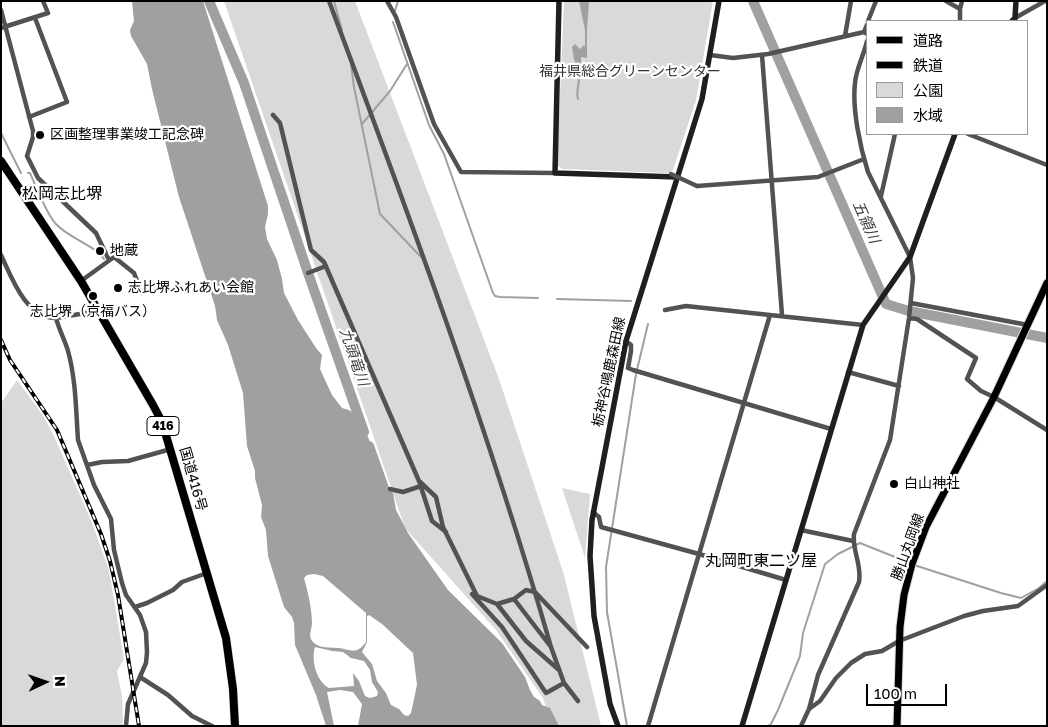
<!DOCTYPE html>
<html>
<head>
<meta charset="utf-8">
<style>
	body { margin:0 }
	#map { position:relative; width:1048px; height:727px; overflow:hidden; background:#fff; font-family:"Golos Text","Noto Sans JP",sans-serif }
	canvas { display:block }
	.frame { position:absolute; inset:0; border:2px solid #000; pointer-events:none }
	.legend { position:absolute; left:866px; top:20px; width:162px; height:115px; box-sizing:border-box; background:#fff; border:1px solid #999; margin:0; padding:6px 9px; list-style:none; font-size:15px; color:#000 }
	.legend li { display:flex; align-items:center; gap:10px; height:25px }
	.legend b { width:25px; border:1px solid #999 }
	.north { position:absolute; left:20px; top:657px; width:50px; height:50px; -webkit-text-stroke:4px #fff; paint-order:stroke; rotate:87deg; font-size:14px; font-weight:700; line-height:20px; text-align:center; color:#000 }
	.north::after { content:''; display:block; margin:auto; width:18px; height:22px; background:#000; clip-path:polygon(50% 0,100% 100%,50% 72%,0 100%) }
	.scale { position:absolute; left:866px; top:684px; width:81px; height:22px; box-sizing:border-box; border:2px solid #000; border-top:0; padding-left:6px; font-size:15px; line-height:18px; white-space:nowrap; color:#000; -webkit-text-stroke:4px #fff; paint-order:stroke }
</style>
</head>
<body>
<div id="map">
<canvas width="1048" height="727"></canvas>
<div class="frame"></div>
<ul class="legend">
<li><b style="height:6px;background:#000"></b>道路</li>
<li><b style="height:6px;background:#000"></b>鉄道</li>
<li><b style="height:14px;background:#d9d9d9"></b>公園</li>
<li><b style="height:14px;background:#a0a0a0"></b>水域</li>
</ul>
<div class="north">N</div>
<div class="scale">100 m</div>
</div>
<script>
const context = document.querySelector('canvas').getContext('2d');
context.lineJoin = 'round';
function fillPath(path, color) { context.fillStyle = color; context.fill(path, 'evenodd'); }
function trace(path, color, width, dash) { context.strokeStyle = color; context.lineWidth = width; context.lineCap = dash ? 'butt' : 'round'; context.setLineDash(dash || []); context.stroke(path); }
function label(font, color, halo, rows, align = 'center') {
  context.font = font + ' "Golos Text","Noto Sans JP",sans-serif'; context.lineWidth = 4.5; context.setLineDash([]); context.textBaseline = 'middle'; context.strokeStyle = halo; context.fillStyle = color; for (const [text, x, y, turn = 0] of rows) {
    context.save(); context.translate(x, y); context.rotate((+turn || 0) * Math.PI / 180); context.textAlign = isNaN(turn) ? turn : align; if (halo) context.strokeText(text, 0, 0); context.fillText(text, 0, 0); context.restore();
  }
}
const green = new Path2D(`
	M 224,1 L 355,1 L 499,379 L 564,575 L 601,726 L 552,726 L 543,698 L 496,630 L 405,528 Z
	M 564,1 L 713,1 L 696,100 L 673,170 L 669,173 L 562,169 L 557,165 Z
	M 17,380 L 42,414 L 53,434 L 91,520 L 109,570 L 124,659 L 117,671 L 122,696 L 123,726 L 1,726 L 1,403 Z
	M 562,488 L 590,494 L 585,558 Z`);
const water = new Path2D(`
	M 132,1 L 203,1 L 268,206 L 268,214 L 265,227 L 267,239 L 277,260 L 282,279 L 284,293 L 298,320 L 316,348 L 322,355 L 320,369 L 332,395 L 342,408 L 349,410 L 357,416 L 363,425 L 375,454 L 373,461 L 375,471 L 379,479 L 393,493 L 396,510 L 408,533 L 448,590 L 502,643 L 525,677 L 530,690 L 534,697 L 540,701 L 542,705 L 550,708 L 559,726 L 358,726 L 362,704 L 353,692 L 340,690 L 327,692 L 334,726 L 326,726 L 316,695 L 295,645 L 294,623 L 292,617 L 284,607 L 268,556 L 266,530 L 261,517 L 262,505 L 255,478 L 255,471 L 247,446 L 243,393 L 228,345 L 217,320 L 215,306 L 179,197 L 152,89 L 147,64 L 131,36 L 130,30 L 134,21 ZM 314,574 L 323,576 L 366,613 L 366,642 C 356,655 352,650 339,648 C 330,647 320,649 313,642 C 308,637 311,631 312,624 C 312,609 308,592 304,578 L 307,575 ZM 369,615 L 382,624 L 413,653 L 417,685 L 411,713 L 408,716 L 404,715 L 399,709 L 391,705 L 386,693 L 377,681 L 372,664 L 362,652 L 367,642 L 367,616 ZM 315,647 L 332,651 L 343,652 L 351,658 L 364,661 L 370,670 L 372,682 L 378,692 L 377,696 L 370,698 L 365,696 L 359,681 L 353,673 L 354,686 L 329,688 C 316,681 311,660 315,647 Z
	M 579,1 L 589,1 L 587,30 L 585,30 Z
	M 575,44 L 580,49 L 584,45 L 587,51 L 587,58 L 581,57 L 581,65 L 577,68 L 574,59 L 572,47 Z`);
const stream = new Path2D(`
	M 334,1 L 342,30
	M 395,11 L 398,1
	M 393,22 L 429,125 L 444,154 L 493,293 L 495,296 L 500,297 L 538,298
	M 586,50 L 586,30
	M 351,64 L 354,87 L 380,214 L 421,257
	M 578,68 C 582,81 575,89 578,99
	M 362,124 L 390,91 L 407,64
	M 1,133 L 21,173
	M 28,173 L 30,173 C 36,186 47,216 57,225 C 69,238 96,246 104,259
	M 557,299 L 631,301
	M 914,565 L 1001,593 L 1021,598 L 1039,588 L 1047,581
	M 627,726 L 607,612 L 606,567 L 636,374 L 648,324
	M 768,726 L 771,724 L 778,710 L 800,656 L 803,633 L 825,564 L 838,554 L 860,543 L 910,563`);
const river = new Path2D(`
	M 209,1 L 244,83 L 308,273 L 364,432
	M 753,1 L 886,304 L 909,311 L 1047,338
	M 369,446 L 385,491`);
const street = new Path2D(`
	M 329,1 C 409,215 488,428 551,647
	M 387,1 L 396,17 L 434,124 L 461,172 L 555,173
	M 946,1 L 960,9
	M 1,10 L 33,131 L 33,137 L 27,156 L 38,178 L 96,233 L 109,260
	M 1015,18 L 1045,1
	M 868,21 L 876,1
	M 960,21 L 960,9 L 962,1
	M 867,25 L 864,32 L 867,34
	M 1,28 L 48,13 L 43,1
	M 845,36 L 851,1
	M 710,55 L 733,58 L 768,54 L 864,32
	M 762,55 L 782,315
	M 273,115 L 280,123 L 311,250 L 324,262 L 419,481
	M 29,117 L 67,102 L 35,18
	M 968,134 L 1047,165
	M 697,186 L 818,177 L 864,159
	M 881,196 L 895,134
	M 1,255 C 12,278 25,317 56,318 C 59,330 65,340 68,351 C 76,380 76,411 78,440 L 94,485 L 111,519 L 114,550 L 122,583 L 126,595 L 140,615 L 146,632 L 147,652 L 146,663 L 128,704 L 126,726
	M 308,273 L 326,266
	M 81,281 L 114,257 L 134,273 L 142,293
	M 911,303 L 1028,325
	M 665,310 L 686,306 L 863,325
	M 56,318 L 98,311
	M 909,318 L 917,319 L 976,358 L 967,379 L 981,391 L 994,397 L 1047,430
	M 626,341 L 631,345 L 631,351 L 628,368 L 633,370 L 831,429
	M 848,372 L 899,386
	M 87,465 L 102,462 L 128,461 L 171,449
	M 390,489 L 403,492 L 421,486
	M 593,512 L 599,517 L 601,527 L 699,554 L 786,580
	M 801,530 L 853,541
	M 446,532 L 432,521 L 419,481 L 436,497 L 443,527 L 477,596
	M 514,599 L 497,604 L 526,641 L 559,670
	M 497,604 L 472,594 L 502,627 L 546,693 L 564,683
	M 135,607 L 147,603 L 173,590 L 182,582 L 207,573
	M 140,677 L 168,695 L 192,716 L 212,726
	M 578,701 L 564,683 L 551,647 L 514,599 L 526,590 L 535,592 L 587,647
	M 809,709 L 820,701 L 836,678 L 851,663 L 865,654 L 882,651 L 899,641 L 964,616 L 983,611 L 1018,606 L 1047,585
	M 648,726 L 770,315
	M 801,726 L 809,709 L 818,675 L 859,582 C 862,564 852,551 854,534 L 890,440 L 909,318 L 913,278 L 910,257 L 868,172 C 860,147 852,109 855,83 C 856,69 864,55 867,41`);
const secondary = new Path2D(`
	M 559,1 L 555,173 L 677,177
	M 1012,21 L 1015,18 L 1016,1
	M 618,726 L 610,704 L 594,616 L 590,556 L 592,520 L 626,341 L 702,99 L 719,1
	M 742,726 L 863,325 L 910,257 L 955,134`);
const primary = new Path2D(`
	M 897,726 L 900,627 L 904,595 L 912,564 L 926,527 L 994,397 L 1047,283`);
const highway = new Path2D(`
	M 1,161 L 81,281 L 153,405 L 162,422 L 226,638 L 233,689 L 235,726`);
const rail = new Path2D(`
	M 1,340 L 10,360 L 57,430 L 101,534 L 110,561 L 118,595 L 139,726`);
const streetBridge = new Path2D(`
	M 671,174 L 697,186`);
const markers = [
	[40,135,5,"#000"],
	[100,251,5,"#000"],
	[118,288,5,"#000"],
	[93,296,5,"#000"],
	[894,484,5,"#000"]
];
const shields = [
	[163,426,32]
];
const shieldNames = [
	["416",163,426]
];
const parkNames = [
	["福井県総合グリーンセンター",630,72]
];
const poiNames = [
	["区画整理事業竣工記念碑",50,135],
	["地蔵",110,251],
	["志比堺ふれあい会館",128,288],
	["志比堺（京福バス）",93,312,"center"],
	["白山神社",904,484]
];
const streetNames = [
	["栃神谷鳴鹿森田線",609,372,-78],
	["国道416号",193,479,74],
	["勝山丸岡線",908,547,-70]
];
const waterNames = [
	["五領川",866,222,66],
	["九頭竜川",354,357,71]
];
const quarterNames = [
	["松岡志比堺",62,194],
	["丸岡町東二ツ屋",761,561]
];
fillPath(green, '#d9d9d9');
fillPath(water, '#a0a0a0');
trace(stream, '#a0a0a0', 2);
trace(river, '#a0a0a0', 10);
trace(primary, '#dbdbdb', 9);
trace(highway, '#dbdbdb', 9);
trace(street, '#525252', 4.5);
trace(secondary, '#1f1f1f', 5.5);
trace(primary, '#000', 7);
trace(highway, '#000', 8);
trace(rail, '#000', 4);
trace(rail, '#fff', 2, [5.5]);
trace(streetBridge, '#525252', 4.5);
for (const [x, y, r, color] of markers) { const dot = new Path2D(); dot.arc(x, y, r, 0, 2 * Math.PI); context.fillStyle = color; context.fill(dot); trace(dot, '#fff', 2); }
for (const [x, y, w] of shields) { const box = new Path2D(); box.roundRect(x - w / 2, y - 9.5, w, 19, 4); context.fillStyle = '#fff'; context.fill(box); trace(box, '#000', 1); }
label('bold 12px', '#000', null, shieldNames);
label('14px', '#303030', '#fff', parkNames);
label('14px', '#000', '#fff', poiNames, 'left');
label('14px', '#000', '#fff', streetNames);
label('italic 15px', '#414141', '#fff', waterNames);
label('16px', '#000', '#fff', quarterNames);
</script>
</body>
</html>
